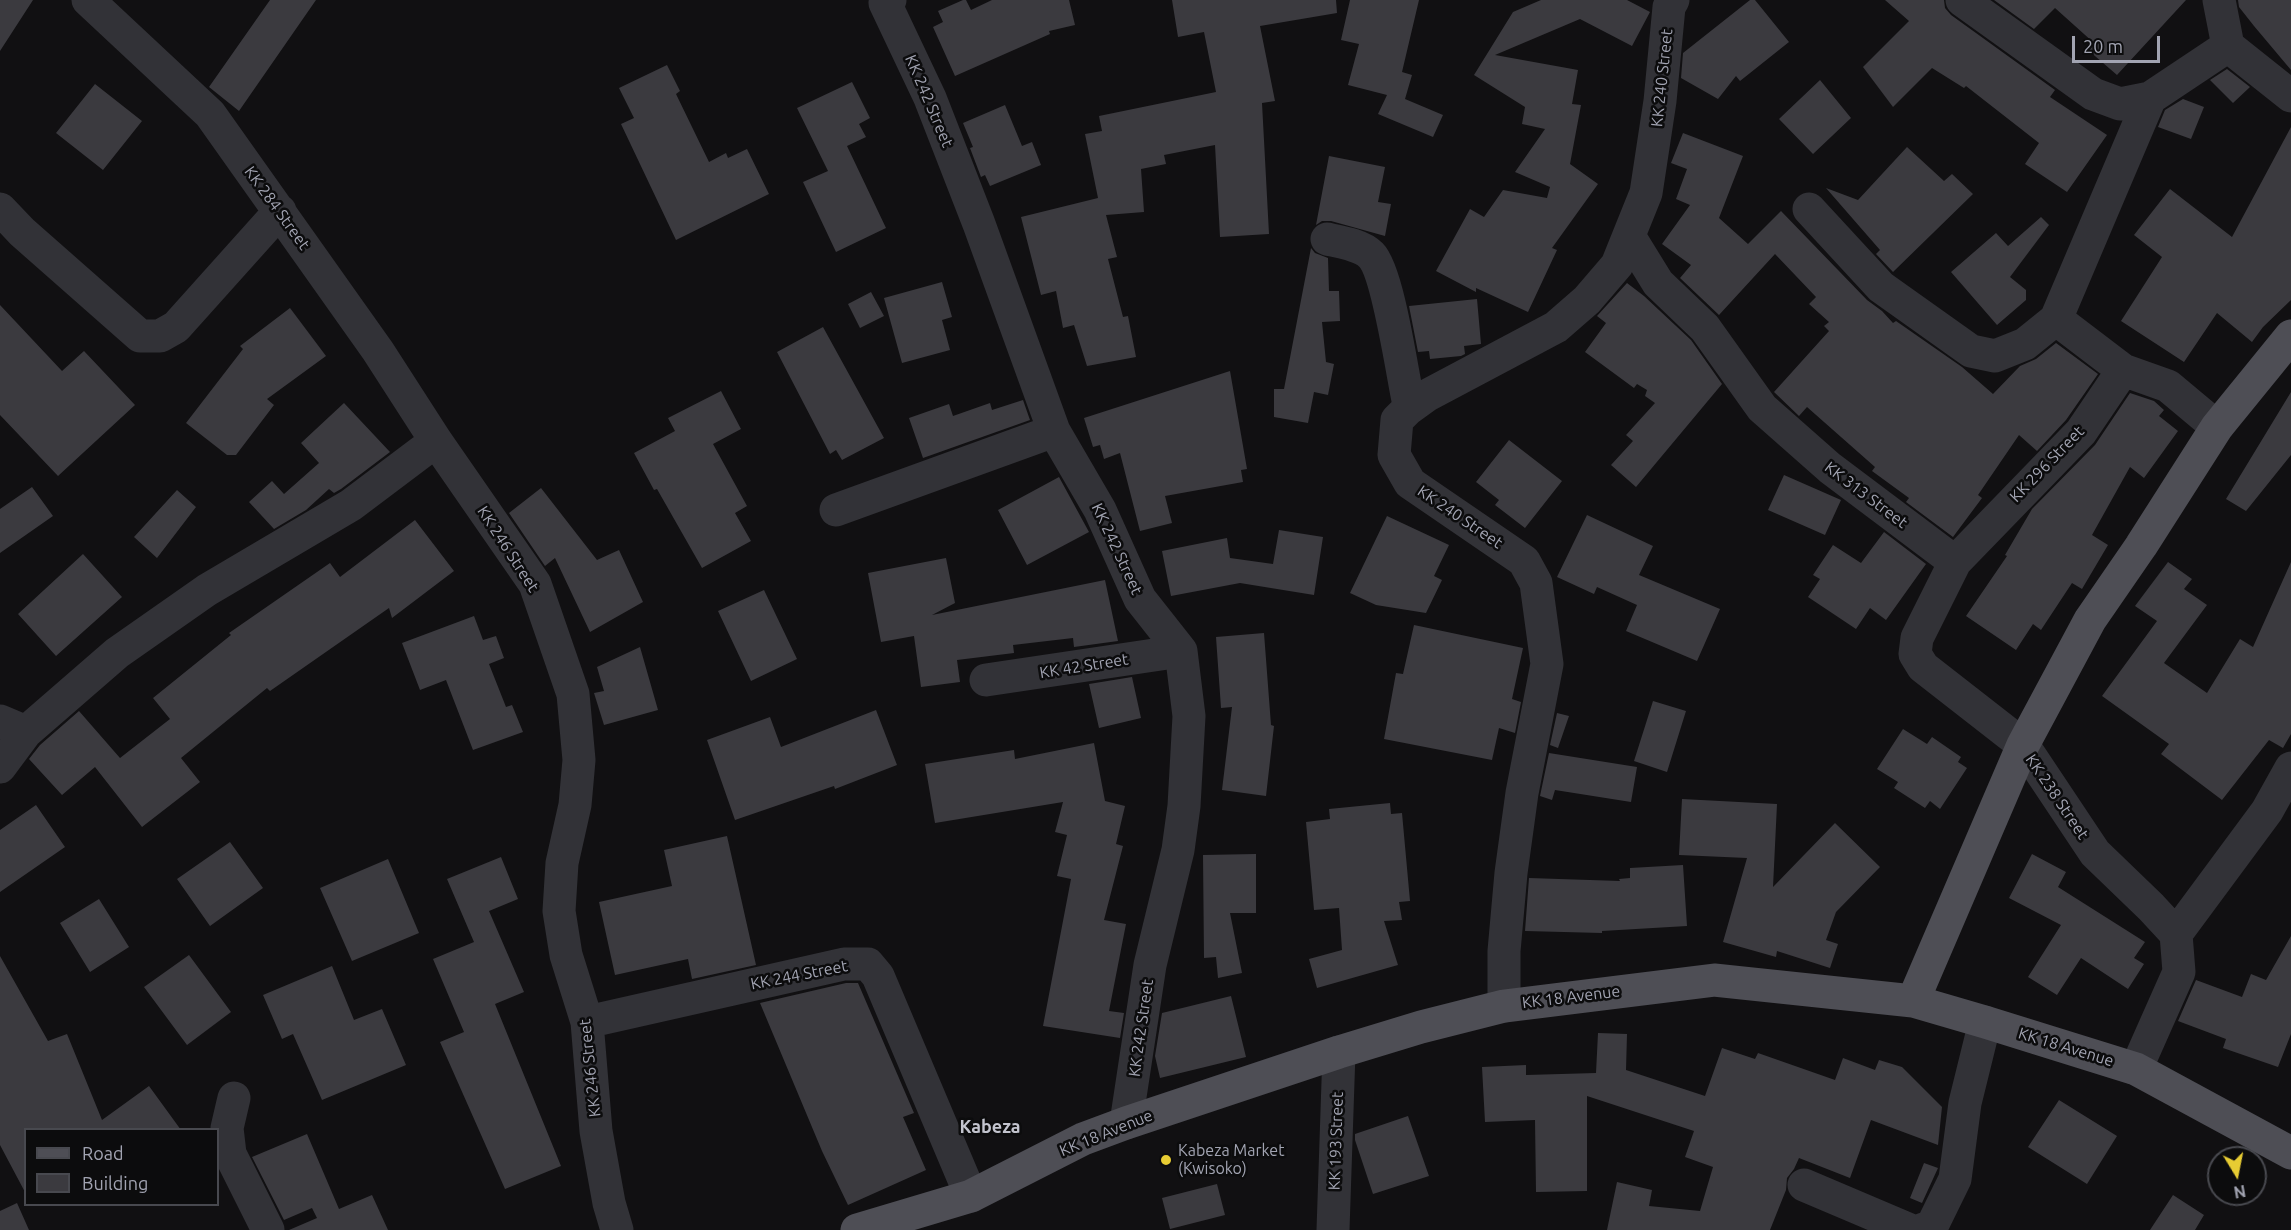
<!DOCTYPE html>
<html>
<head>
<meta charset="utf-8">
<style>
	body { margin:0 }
	#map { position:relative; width:2291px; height:1230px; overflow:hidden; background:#111012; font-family:Ubuntu,sans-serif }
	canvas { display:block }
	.legend { position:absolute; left:24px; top:1128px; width:195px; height:78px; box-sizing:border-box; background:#0c0c0d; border:2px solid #48494f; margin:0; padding:8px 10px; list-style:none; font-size:18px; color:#a2a4b2 }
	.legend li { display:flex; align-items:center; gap:12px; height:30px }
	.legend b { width:30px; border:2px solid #48494f }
	.north { position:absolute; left:2207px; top:1146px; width:60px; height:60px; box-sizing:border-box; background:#0c0c0d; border:2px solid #48494f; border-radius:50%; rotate:170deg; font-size:16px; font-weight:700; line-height:24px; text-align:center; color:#a2a4b2 }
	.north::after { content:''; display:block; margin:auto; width:21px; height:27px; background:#e7cc33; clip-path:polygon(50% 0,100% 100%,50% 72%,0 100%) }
	.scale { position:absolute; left:2072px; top:36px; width:88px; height:27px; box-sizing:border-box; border:3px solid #a2a4b2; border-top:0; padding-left:8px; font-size:18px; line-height:21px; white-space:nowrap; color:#a2a4b2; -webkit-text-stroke:4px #0c0c0d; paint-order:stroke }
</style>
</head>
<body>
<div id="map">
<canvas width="2291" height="1230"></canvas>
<ul class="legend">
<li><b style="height:8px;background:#4e4e55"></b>Road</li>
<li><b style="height:16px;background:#3b3a3f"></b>Building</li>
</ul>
<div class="north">N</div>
<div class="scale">20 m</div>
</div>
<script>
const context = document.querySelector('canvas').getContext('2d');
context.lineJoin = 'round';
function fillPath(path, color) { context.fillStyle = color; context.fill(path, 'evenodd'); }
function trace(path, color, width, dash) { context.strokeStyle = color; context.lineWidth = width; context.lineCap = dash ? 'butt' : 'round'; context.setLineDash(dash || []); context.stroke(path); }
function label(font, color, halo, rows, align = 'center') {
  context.font = font + ' Ubuntu,sans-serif'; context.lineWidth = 5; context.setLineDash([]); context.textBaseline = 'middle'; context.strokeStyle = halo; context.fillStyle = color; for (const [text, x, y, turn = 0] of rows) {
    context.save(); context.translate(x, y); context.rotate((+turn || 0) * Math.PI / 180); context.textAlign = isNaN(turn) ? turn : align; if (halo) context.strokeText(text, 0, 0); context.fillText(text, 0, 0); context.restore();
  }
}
const building = new Path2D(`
	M 0,0 L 33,0 L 0,51 Z
	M 270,0 L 316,0 L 239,111 L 209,87 Z
	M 963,0 L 966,0 L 971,10 L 992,0 L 1069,0 L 1075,25 L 1049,31 L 1050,34 L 955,76 L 933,27 L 943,22 L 938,11 Z
	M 1172,0 L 1336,0 L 1337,13 L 1260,26 L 1275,101 L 1262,103 L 1269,234 L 1220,237 L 1215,145 L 1164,155 L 1166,164 L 1141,169 L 1144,212 L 1106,215 L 1117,257 L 1108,259 L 1123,317 L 1128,316 L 1136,357 L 1087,366 L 1074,325 L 1063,328 L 1056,291 L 1041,295 L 1021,217 L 1098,198 L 1085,134 L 1102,131 L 1099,116 L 1216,92 L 1204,32 L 1178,37 Z
	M 1350,0 L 1419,0 L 1402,72 L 1412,75 L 1405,99 L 1443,115 L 1433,137 L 1378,114 L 1387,95 L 1348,85 L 1359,44 L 1341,40 Z
	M 1541,0 L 1627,0 L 1650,12 L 1632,46 L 1580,19 L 1495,55 L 1578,70 L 1572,104 L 1581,105 L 1570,164 L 1598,184 L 1552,248 L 1557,250 L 1528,312 L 1476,288 L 1476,292 L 1436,271 L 1470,209 L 1484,217 L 1503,190 L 1547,198 L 1550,187 L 1515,172 L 1545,129 L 1522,124 L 1525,107 L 1474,75 L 1513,12 Z
	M 1750,0 L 1755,0 L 1789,42 L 1740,81 L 1736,76 L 1718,99 L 1681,78 L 1683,53 Z
	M 1885,0 L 1944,0 L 1945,8 L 1951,15 L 2055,90 L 2050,97 L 2107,135 L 2067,192 L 2025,164 L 2039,143 L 1966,86 L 1964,88 L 1932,68 L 1893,107 L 1863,67 L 1909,21 Z
	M 1994,0 L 2186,0 L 2117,75 L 2088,50 L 2094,43 L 2055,8 L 2034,29 Z
	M 2238,0 L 2291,0 L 2291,70 L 2254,26 L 2239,7 Z
	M 667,65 L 680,91 L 676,94 L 709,162 L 726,153 L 728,158 L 747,149 L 769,194 L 676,240 L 621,124 L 634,118 L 619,88 Z
	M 2227,69 L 2250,87 L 2233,103 L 2210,80 Z
	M 1820,80 L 1851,118 L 1813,154 L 1779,119 Z
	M 852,82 L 870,118 L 859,124 L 866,137 L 847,146 L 886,228 L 836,252 L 803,182 L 828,171 L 797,108 Z
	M 95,84 L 142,121 L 103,170 L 56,133 Z
	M 2183,99 L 2204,107 L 2191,139 L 2158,127 L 2165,110 Z
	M 1005,105 L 1022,146 L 1032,142 L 1041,165 L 990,186 L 985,175 L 981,177 L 970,148 L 973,147 L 963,123 Z
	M 2291,127 L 2291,300 L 2263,327 L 2252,342 L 2217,313 L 2184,362 L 2121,321 L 2162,257 L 2134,235 L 2170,189 L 2232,237 Z
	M 1683,133 L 1743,156 L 1719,218 L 1748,244 L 1781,211 L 1867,300 L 1882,311 L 1893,323 L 1896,321 L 1962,367 L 1993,394 L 2020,366 L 2036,359 L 2056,343 L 2098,374 L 2066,420 L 2037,451 L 2019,435 L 1978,495 L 1982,498 L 1953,537 L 1906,502 L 1909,498 L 1872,471 L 1875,467 L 1807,407 L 1799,416 L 1774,392 L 1829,331 L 1824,326 L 1829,322 L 1809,304 L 1816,297 L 1775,254 L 1719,315 L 1680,278 L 1691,265 L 1662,244 L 1690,205 L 1676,199 L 1687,169 L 1671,163 Z
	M 1907,147 L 1944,181 L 1952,174 L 1973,194 L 1893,272 L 1876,254 L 1880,250 L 1826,188 L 1858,200 Z
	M 1329,156 L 1385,167 L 1378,202 L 1391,204 L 1385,236 L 1331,221 L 1322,221 L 1316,225 Z
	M 2041,217 L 2049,225 L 2010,277 L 2026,290 L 2026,300 L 1997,325 L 1951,272 L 1996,233 L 2008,246 Z
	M 1311,248 L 1315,253 L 1328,258 L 1329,291 L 1339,291 L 1340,321 L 1322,322 L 1326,362 L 1334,364 L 1328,395 L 1314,392 L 1308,423 L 1274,417 L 1274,389 L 1284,389 Z
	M 942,282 L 952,317 L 942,320 L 950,350 L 902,363 L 884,298 Z
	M 1627,283 L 1644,296 L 1691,340 L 1722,384 L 1636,487 L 1611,465 L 1633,441 L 1626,435 L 1655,403 L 1645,396 L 1647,390 L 1637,384 L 1634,388 L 1585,352 L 1606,323 L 1597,316 Z
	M 871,292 L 884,316 L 860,328 L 848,304 Z
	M 1477,299 L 1481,344 L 1464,346 L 1465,354 L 1461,356 L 1430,359 L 1429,351 L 1418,352 L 1409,306 Z
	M 0,305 L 62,371 L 84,351 L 135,405 L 58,476 L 0,415 Z
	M 290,308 L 326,356 L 267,399 L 274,405 L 236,455 L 227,455 L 186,423 L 243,349 L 240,346 Z
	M 823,327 L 884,438 L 842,460 L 836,450 L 830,454 L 777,352 Z
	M 1230,371 L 1247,469 L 1241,470 L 1243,482 L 1165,496 L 1172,523 L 1140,531 L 1120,453 L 1104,459 L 1100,445 L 1093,447 L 1084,418 Z
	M 721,391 L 741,429 L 713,444 L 747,506 L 735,513 L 751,541 L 702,568 L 657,489 L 654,490 L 634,453 L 675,431 L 668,418 Z
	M 2291,392 L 2291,455 L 2246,511 L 2226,499 Z
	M 2130,393 L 2154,401 L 2164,410 L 2159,416 L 2178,431 L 2144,478 L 2130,467 L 2092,535 L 2108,545 L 2082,589 L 2072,583 L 2041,630 L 2033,624 L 2016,650 L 1966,616 L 2007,556 L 2005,555 L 2032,509 L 2095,445 Z
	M 1023,400 L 1030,420 L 923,458 L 909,418 L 949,404 L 953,416 L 990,403 L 992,410 Z
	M 344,403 L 390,452 L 341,489 L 334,493 L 329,489 L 306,510 L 274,529 L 249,502 L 272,481 L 284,494 L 319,463 L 301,443 Z
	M 1509,440 L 1562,481 L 1525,528 L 1495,505 L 1499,500 L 1476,482 Z
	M 1784,475 L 1841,500 L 1825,535 L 1768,510 Z
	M 1059,477 L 1089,532 L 1027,565 L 998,510 Z
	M 32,487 L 53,516 L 0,553 L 0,509 Z
	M 541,488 L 597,560 L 619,550 L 643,602 L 590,632 L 555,558 L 545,566 L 509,513 Z
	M 177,490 L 196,507 L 157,558 L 134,537 Z
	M 1587,515 L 1653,546 L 1639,575 L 1720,609 L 1697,661 L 1626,631 L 1637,605 L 1597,587 L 1594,594 L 1557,577 Z
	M 1387,516 L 1449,545 L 1434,576 L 1442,580 L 1426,613 L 1376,605 L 1350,593 Z
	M 415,520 L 454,571 L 392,618 L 389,608 L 270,691 L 267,688 L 181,758 L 200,782 L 142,827 L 95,767 L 62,795 L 29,759 L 40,745 L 79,711 L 120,758 L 170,719 L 153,698 L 231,635 L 229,633 L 330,563 L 340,577 Z
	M 1279,530 L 1323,537 L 1314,595 L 1240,583 L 1171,596 L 1162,551 L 1227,538 L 1230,558 L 1273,564 Z
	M 1884,532 L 1926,564 L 1886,620 L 1870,608 L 1856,629 L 1808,597 L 1820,579 L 1813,575 L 1833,545 L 1861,563 Z
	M 83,554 L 122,597 L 56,656 L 18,614 Z
	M 946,558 L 955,603 L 932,615 L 1105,580 L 1118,641 L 1074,647 L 1073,638 L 1013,645 L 1014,653 L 957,660 L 960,682 L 921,687 L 914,636 L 881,642 L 868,573 Z
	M 2168,562 L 2192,579 L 2184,589 L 2207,605 L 2164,663 L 2207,693 L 2240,639 L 2253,647 L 2291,562 L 2291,734 L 2283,748 L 2269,740 L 2222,800 L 2161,754 L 2169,744 L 2102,696 L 2157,621 L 2135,606 Z
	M 764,590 L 797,659 L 751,681 L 718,611 Z
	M 474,616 L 483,640 L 496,636 L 504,658 L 489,664 L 506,707 L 512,705 L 523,732 L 473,750 L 446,680 L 420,690 L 402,643 Z
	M 1414,625 L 1523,648 L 1512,699 L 1521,702 L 1515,733 L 1499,728 L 1492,760 L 1384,739 L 1396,673 L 1403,674 Z
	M 1264,633 L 1271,725 L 1274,726 L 1266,796 L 1222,790 L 1232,707 L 1221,708 L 1216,637 Z
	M 640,647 L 658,710 L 604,725 L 594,693 L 604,691 L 597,667 Z
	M 1132,677 L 1141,718 L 1099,728 L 1089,684 Z
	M 1653,701 L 1686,711 L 1667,772 L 1634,761 Z
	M 876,710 L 897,765 L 835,789 L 834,786 L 735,820 L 707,740 L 770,717 L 781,747 Z
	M 1557,713 L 1569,716 L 1558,748 L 1550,745 Z
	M 1903,729 L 1927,744 L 1932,737 L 1961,757 L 1958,762 L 1967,768 L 1940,809 L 1930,801 L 1925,808 L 1894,788 L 1898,782 L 1877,769 Z
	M 1094,743 L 1105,801 L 1125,806 L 1116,844 L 1123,846 L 1104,920 L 1126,924 L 1109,1011 L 1124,1013 L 1120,1038 L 1043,1026 L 1071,879 L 1057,876 L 1067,835 L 1055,832 L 1063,802 L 935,823 L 925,764 L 1014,750 L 1015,759 Z
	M 1549,753 L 1637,767 L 1631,802 L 1555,790 L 1552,800 L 1540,796 Z
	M 1682,799 L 1777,804 L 1773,887 L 1835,823 L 1880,867 L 1836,912 L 1826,940 L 1838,944 L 1830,968 L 1777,951 L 1776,957 L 1723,942 L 1747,858 L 1679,855 Z
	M 1390,803 L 1391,814 L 1402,813 L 1410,901 L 1399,902 L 1402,920 L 1384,921 L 1398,965 L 1317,988 L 1309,959 L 1342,950 L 1339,908 L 1314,910 L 1306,822 L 1330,819 L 1329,809 Z
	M 36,805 L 65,847 L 0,892 L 0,830 Z
	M 727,836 L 756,965 L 692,979 L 688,959 L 615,975 L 599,902 L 672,886 L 664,850 Z
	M 230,842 L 263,888 L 210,926 L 177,879 Z
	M 1256,854 L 1256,913 L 1230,913 L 1242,973 L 1218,978 L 1216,957 L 1204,958 L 1203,855 Z
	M 2032,854 L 2066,872 L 2058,887 L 2145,942 L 2134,958 L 2144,964 L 2128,989 L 2081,958 L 2057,995 L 2028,977 L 2061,925 L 2009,898 Z
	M 501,857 L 518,899 L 489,911 L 524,992 L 495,1004 L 561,1166 L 505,1189 L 440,1042 L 464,1032 L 433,959 L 474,942 L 447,879 Z
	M 388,859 L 419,933 L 352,961 L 320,888 Z
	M 1683,865 L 1687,926 L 1602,931 L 1602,933 L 1525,931 L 1529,878 L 1620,881 L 1619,879 L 1630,878 L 1630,868 Z
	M 99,899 L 129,947 L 90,972 L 60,923 Z
	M 2291,936 L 2291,1034 L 2278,1067 L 2223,1048 L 2226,1039 L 2178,1021 L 2196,980 L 2242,997 L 2251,974 L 2266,980 Z
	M 189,955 L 231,1012 L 187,1045 L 144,987 Z
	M 0,956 L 48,1041 L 67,1034 L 102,1120 L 149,1086 L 181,1130 L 26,1130 L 26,1194 L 0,1145 Z
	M 332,966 L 354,1020 L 382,1009 L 406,1065 L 322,1100 L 293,1034 L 282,1039 L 263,995 Z
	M 846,983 L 858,983 L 914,1113 L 903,1117 L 926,1170 L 848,1205 L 822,1151 L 760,1003 Z
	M 1231,996 L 1246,1057 L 1160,1078 L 1155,1056 L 1162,1013 Z
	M 1598,1033 L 1627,1034 L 1626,1070 L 1705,1096 L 1722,1048 L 1755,1059 L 1758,1053 L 1835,1080 L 1843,1058 L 1875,1070 L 1879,1060 L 1902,1067 L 1942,1107 L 1938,1145 L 1871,1120 L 1850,1178 L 1799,1158 L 1794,1169 L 1787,1178 L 1786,1190 L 1770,1230 L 1607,1230 L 1617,1182 L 1652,1190 L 1649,1206 L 1700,1211 L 1713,1167 L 1685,1157 L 1694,1131 L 1587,1096 L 1587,1191 L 1536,1192 L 1535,1120 L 1485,1122 L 1482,1067 L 1526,1065 L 1526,1075 L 1596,1073 Z
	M 2059,1100 L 2117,1136 L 2087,1184 L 2028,1147 Z
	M 1408,1116 L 1429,1176 L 1373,1194 L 1355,1140 L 1355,1134 Z
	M 307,1134 L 339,1209 L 372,1195 L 388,1230 L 289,1230 L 317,1218 L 312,1208 L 284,1220 L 252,1157 Z
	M 1924,1163 L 1938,1168 L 1922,1203 L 1910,1198 Z
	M 1217,1184 L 1225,1215 L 1170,1229 L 1162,1198 Z
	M 2173,1195 L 2204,1215 L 2195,1230 L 2150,1230 Z
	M 17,1203 L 29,1230 L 0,1230 L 0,1211 Z`);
const minor = new Path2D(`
	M 88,0 L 210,114 L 378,351 L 436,441 L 535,584 L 573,694 L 579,760 L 575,805 L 562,863 L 559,911 L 566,955 L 587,1022 L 596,1131 L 609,1203 L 617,1230
	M 890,0 L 885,3 L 930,98 L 979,224 L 1054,431 L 1100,510 L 1140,599 L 1181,651 L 1189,716 L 1184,806 L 1178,850 L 1150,965 L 1126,1123
	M 1962,0 L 2093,94 L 2120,104 L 2150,98 L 2228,46
	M 2219,0 L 2228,46 L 2291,96
	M 0,209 L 22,232 L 140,336 L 160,336 L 176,327 L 280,211
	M 1809,209 L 1881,287 L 1971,351 L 1995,356 L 2025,344 L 2056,319 L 2150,98
	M 1629,236 L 1658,283 L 1705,328 L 1762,408 L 1830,468 L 1955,562 L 1917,638 L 1915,654 L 1923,667 L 2023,745 L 2095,853 L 2151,907 L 2176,934 L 2179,972 L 2136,1069
	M 1327,239 C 1341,242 1361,245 1371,255 C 1388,272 1402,372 1408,400 L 1408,409
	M 2056,319 L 2123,370
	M 836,510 L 1054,431
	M 1955,562 L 2081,432 L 2123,370 L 2168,386 L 2217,427
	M 986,680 L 1181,651
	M 0,721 L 26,732
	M 0,767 L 26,732 L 117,653 L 207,590 L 351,505 L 436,441
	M 2176,934 L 2267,811 L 2291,768
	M 1504,1006 L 1504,951 L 1511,873 L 1522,793 L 1547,664 L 1536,583 L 1524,561 L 1410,483 L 1394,455 L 1397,420 L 1408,409 L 1426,396 L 1556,327 L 1587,300 L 1617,265 L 1646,193 L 1660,101 L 1669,7 L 1673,0
	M 587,1022 L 844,964 L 868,964 L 878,976 L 971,1196
	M 234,1098 L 227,1128 L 230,1154 L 268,1230
	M 1804,1185 L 1910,1230
	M 1333,1230 L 1339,1052
	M 1921,1230 L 1932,1226 L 1955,1179 L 1965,1103 L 1985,1022`);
const major = new Path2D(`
	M 1913,1001 L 2023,745 L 2090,620 L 2141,546 L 2217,427 L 2291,336
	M 857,1230 L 971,1196 L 1083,1139 L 1126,1123 L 1339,1052 L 1421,1027 L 1504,1006 L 1714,980 L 1913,1001 L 1985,1022 L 2136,1069 L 2291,1153`);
const markers = [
	[1166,1160,6,"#e7cc33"]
];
const streetNames = [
	["KK 240 Street",1662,78,-84],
	["KK 242 Street",929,101,67],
	["KK 284 Street",277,208,54],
	["KK 296 Street",2047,464,-46],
	["KK 313 Street",1866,495,37],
	["KK 240 Street",1460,517,34],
	["KK 246 Street",508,549,57],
	["KK 242 Street",1117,549,65],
	["KK 42 Street",1084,666,-9],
	["KK 238 Street",2057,797,56],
	["KK 244 Street",799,975,-11],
	["KK 18 Avenue",1571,997,-7],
	["KK 242 Street",1141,1028,-82],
	["KK 18 Avenue",2066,1047,17],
	["KK 246 Street",590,1068,-96],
	["KK 18 Avenue",1106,1133,-22],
	["KK 193 Street",1336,1141,-88]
];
const poiNames = [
	["Kabeza Market",1178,1151],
	["(Kwisoko)",1178,1169]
];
const neighbourhoodNames = [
	["Kabeza",990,1127]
];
fillPath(building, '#3b3a3f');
trace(minor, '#323237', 33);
trace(major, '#4e4e55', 33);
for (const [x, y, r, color] of markers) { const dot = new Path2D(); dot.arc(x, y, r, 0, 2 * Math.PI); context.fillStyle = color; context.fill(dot); trace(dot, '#0c0c0d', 2); }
label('16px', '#a2a4b2', '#0c0c0d', streetNames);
label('16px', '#a2a4b2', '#0c0c0d', poiNames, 'left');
label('bold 18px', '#c3c4ce', '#0c0c0d', neighbourhoodNames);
</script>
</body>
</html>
